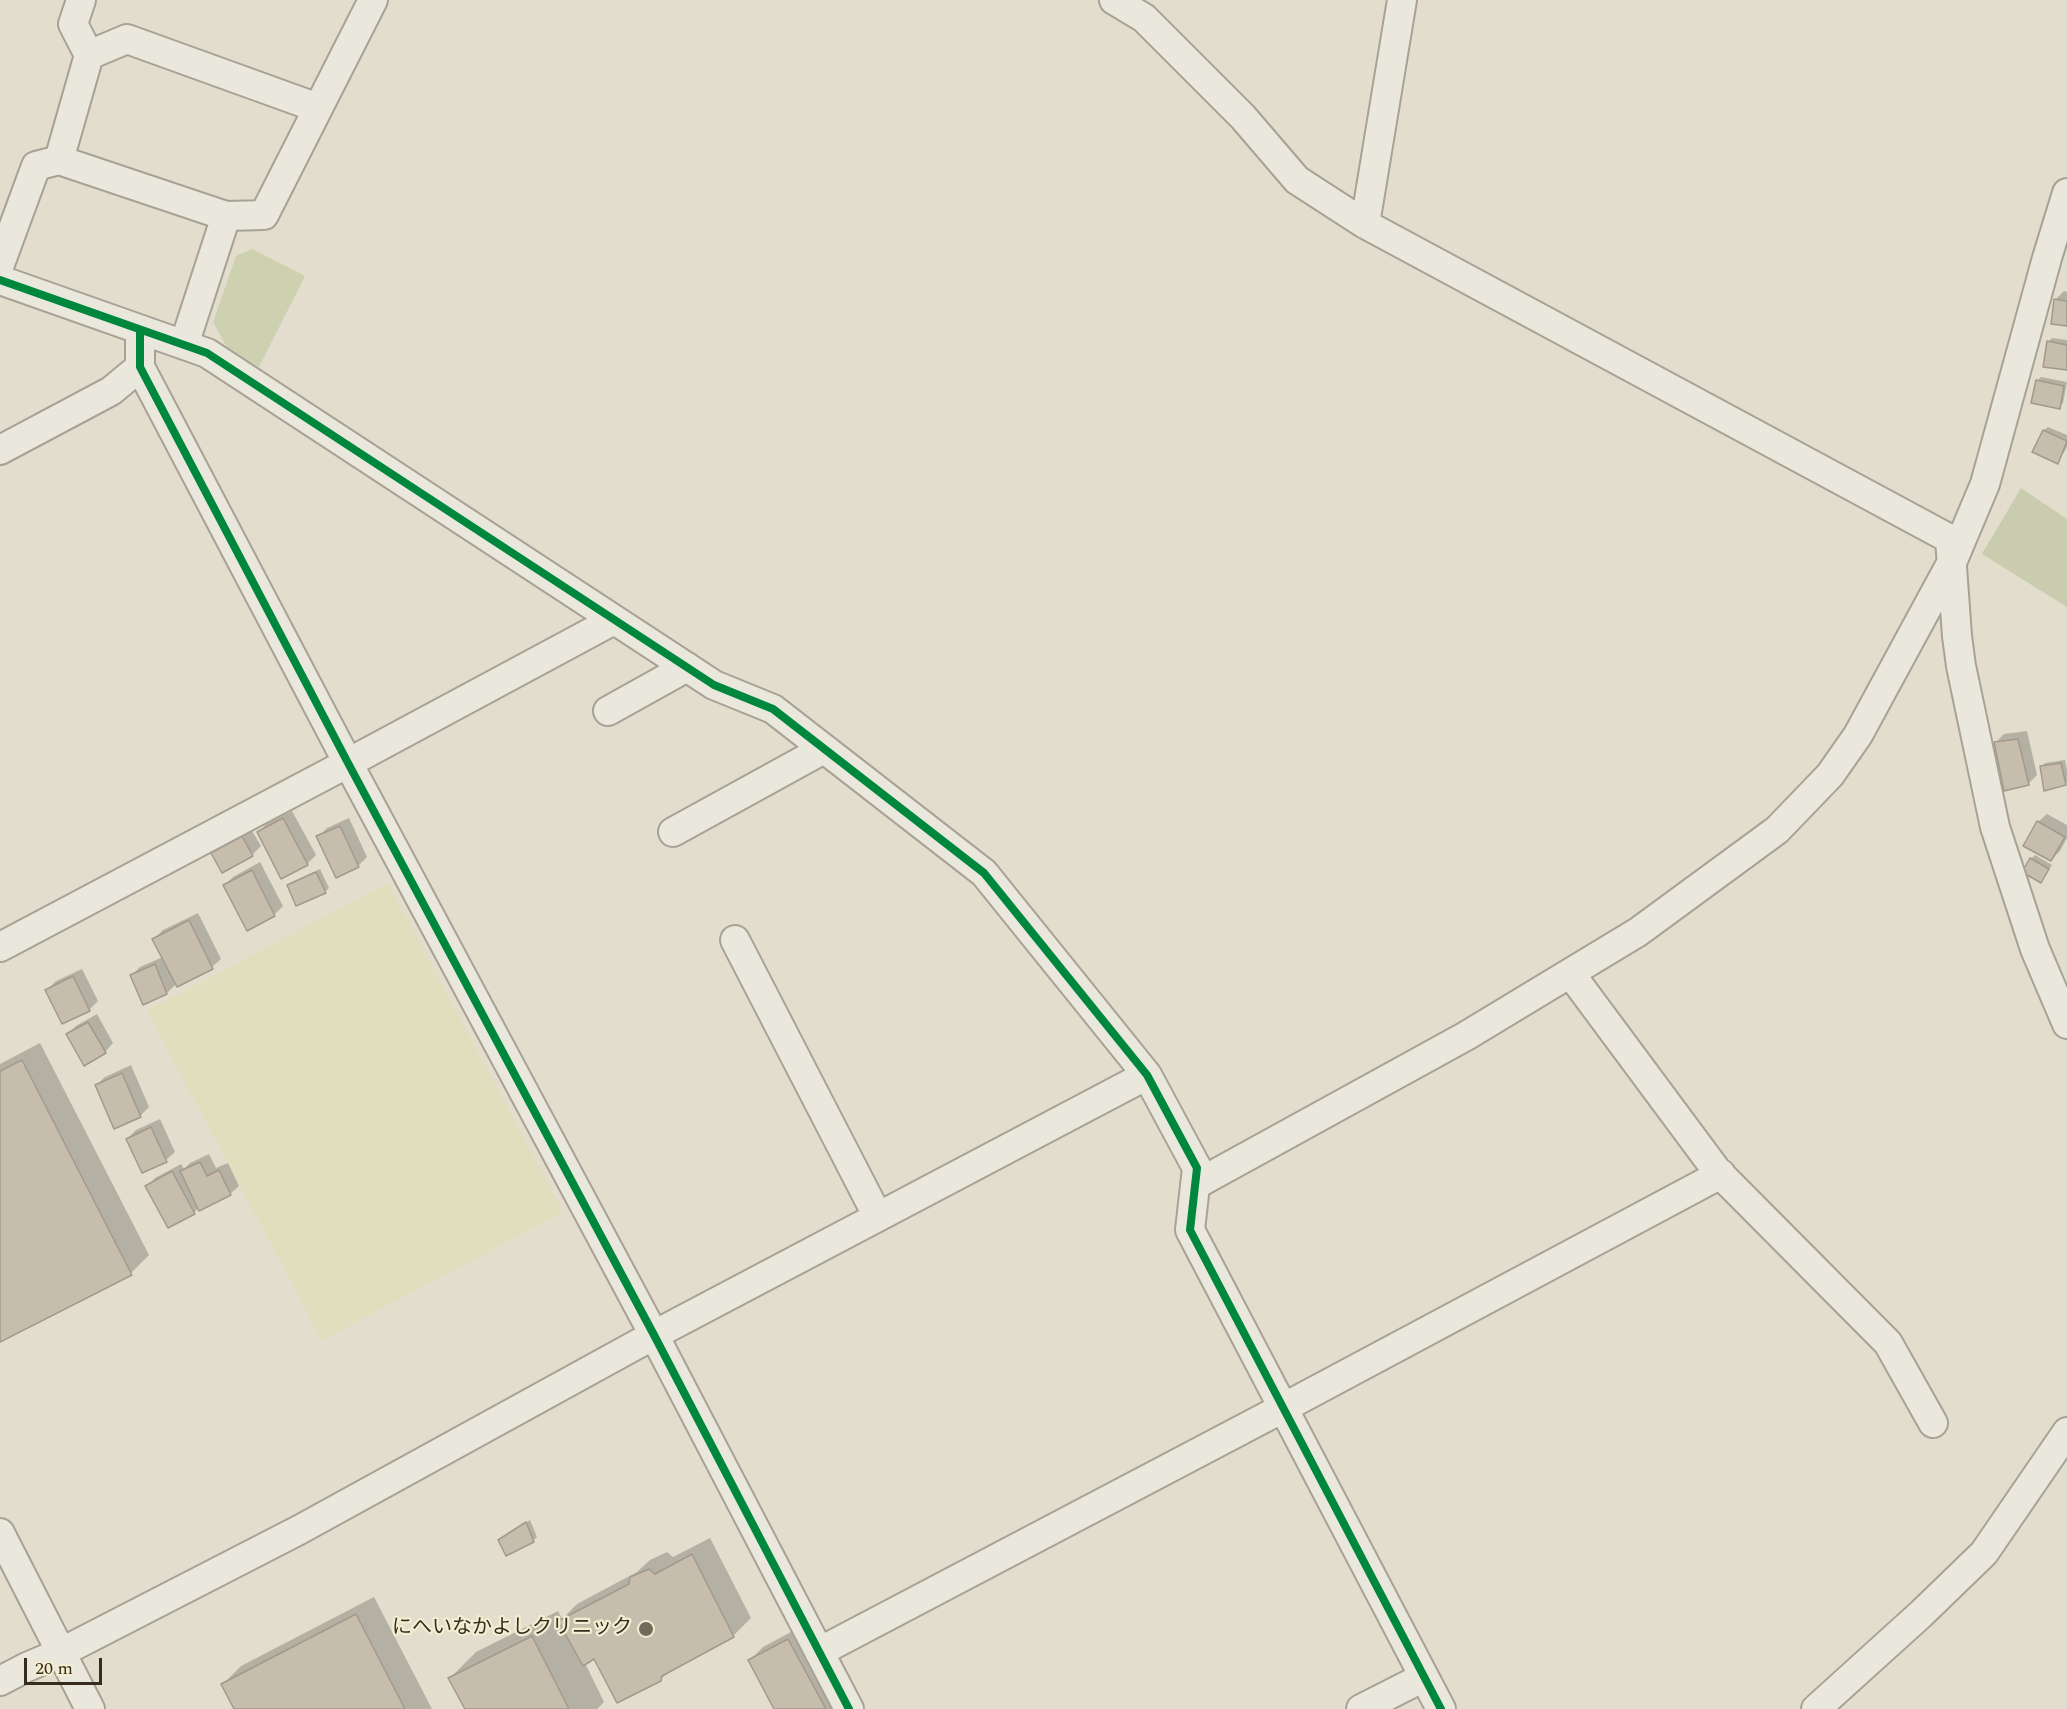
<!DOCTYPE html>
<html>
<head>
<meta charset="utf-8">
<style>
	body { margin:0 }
	#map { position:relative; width:2067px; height:1709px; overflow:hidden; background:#e2ddcc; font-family:Spectral,serif }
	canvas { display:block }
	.scale { position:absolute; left:24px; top:1658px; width:78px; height:27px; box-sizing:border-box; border:3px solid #352c1e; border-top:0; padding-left:8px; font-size:18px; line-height:21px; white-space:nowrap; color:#352c1e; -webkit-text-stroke:4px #f3edd2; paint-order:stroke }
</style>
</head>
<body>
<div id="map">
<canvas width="2067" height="1709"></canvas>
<div class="scale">20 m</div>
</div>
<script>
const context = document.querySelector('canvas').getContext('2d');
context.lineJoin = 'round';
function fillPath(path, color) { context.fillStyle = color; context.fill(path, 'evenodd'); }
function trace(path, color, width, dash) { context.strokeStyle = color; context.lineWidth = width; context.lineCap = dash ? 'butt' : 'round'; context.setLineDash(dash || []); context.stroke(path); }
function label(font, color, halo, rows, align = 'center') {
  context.font = font + ' Spectral,"Noto Sans JP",serif'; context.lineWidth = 4.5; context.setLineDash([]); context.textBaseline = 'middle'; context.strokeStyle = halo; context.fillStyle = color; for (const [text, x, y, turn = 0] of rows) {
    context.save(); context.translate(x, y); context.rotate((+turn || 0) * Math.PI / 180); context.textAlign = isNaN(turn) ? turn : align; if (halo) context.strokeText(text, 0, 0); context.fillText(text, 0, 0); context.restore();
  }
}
const farmland = new Path2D(`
	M 388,883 L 563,1212 L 322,1340 L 147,1011 Z`);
const green = new Path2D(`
	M 252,249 L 305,276 L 259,367 L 229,351 L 213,322 L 236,256 Z`);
const cemetery = new Path2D(`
	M 2021,488 L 2067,519 L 2067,607 L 1982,554 Z`);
const shadow = new Path2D(`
	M 2064,291 L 2067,292 L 2067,325 L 2055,300 Z
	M 2052,338 L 2067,340 L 2067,369 L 2048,342 Z
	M 2041,377 L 2067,382 L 2063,403 L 2059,407 L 2037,381 Z
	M 2048,427 L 2067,435 L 2067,447 L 2058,462 L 2044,430 Z
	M 2027,731 L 2037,775 L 2028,784 L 1995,743 L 2004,734 Z
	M 2065,760 L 2067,770 L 2067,782 L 2065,784 L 2041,767 L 2045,763 Z
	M 292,811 L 316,855 L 307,864 L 259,832 L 267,823 Z
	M 2047,814 L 2067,825 L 2067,838 L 2060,851 L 2051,860 L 2038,822 Z
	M 349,818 L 367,857 L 358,866 L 318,837 L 327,828 Z
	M 251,829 L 261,846 L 252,855 L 213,853 L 222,844 Z
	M 2035,855 L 2052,865 L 2041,881 L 2031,859 Z
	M 260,862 L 283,906 L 274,915 L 247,929 L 225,885 L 233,877 Z
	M 320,869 L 329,888 L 325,892 L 289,885 L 292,882 Z
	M 198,913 L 221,959 L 212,967 L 177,985 L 177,983 L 167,993 L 132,975 L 140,967 L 163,957 L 154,939 L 163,930 Z
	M 82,969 L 98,1001 L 89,1010 L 47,990 L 56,981 Z
	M 97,1014 L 113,1043 L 105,1052 L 68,1034 L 76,1026 Z
	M 40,1043 L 149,1255 L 131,1273 L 0,1341 L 0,1064 Z
	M 131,1065 L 149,1107 L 141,1115 L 115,1127 L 97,1085 L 105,1077 Z
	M 160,1119 L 175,1152 L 166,1160 L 127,1139 L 136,1130 Z
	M 209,1154 L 216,1168 L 228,1163 L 239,1186 L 230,1194 L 199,1207 L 194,1213 L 147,1187 L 155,1178 L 181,1164 L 184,1169 L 190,1163 Z
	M 530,1520 L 537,1537 L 533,1541 L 500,1540 Z
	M 710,1538 L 751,1618 L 733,1636 L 671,1669 L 660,1680 L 594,1657 L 585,1663 L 604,1702 L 597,1709 L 466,1709 L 450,1678 L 476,1652 L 558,1611 L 562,1619 L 577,1604 L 637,1572 L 650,1560 L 667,1552 L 673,1557 Z
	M 374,1597 L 432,1709 L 236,1709 L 223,1684 L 241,1666 Z
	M 802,1626 L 846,1709 L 775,1709 L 750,1660 L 763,1647 Z`);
const building = new Path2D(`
	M 2054,299 L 2067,301 L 2067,326 L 2051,324 Z
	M 2047,341 L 2067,345 L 2067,370 L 2043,367 Z
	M 2036,380 L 2064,386 L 2060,409 L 2031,403 Z
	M 2043,430 L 2067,441 L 2058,464 L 2032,452 Z
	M 2018,739 L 2029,785 L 2004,791 L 1994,742 Z
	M 2061,763 L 2066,785 L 2044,791 L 2040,766 Z
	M 283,818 L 308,865 L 281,879 L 257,832 Z
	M 2037,821 L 2065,837 L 2051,861 L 2023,846 Z
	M 340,826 L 359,867 L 336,878 L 316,836 Z
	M 242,836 L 253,856 L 222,873 L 211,853 Z
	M 2030,858 L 2049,869 L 2041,883 L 2022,872 Z
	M 252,870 L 275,916 L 247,931 L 223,885 Z
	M 316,872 L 326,893 L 296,906 L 287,885 Z
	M 189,920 L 213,969 L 177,987 L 152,939 Z
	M 155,964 L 167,994 L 143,1005 L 130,975 Z
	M 73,976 L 90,1011 L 62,1024 L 45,990 Z
	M 88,1022 L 106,1053 L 84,1066 L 66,1034 Z
	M 22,1060 L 132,1275 L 0,1342 L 0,1071 Z
	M 122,1073 L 141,1117 L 114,1129 L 95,1085 Z
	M 151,1127 L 167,1162 L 142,1173 L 126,1139 Z
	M 200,1162 L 207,1176 L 219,1170 L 231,1195 L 199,1211 L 180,1171 Z
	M 172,1171 L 195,1214 L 168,1228 L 145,1186 Z
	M 526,1522 L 534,1542 L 506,1556 L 498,1540 Z
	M 692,1554 L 734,1637 L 662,1676 L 661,1681 L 617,1703 L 594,1659 L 583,1666 L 558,1621 L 629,1584 L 630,1577 L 649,1569 L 655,1574 Z
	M 356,1614 L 405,1709 L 234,1709 L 221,1684 Z
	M 532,1636 L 569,1709 L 465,1709 L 448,1678 Z
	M 788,1639 L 826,1709 L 774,1709 L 748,1660 Z`);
const minor = new Path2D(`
	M 81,0 L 73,24 L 89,55 L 59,160 L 226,216 L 264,215 L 373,0
	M 1114,0 L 1144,18 L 1243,117 L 1297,180 L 1365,224 L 1950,539 L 1957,636 L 1961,666 L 1995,827 L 2035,949 L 2067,1024
	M 89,55 L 127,39 L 318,108
	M 1365,224 L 1402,0
	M 0,264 L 36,166 L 59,160
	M 0,280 L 207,353 L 714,685 L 773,709 L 984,873 L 1147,1075 L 1197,1168 L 1190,1230 L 1441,1709
	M 140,330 L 140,367 L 348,763 L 654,1335 L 849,1709
	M 184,345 L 226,216
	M 0,450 L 111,391 L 140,367
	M 608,711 L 687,667
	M 673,832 L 824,749
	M 735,940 L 878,1217
	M 0,947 L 348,763 L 614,620
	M 1570,973 L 1717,1171 L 1888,1343 L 1933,1423
	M 1195,1185 L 1466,1036 L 1638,932 L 1777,830 L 1830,775 L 1858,735 L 1953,560 L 1985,484 L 2047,258 L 2067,193
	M 0,1533 L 90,1709
	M 819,1652 L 1283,1408 L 1721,1174
	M 0,1681 L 27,1667 L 60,1653 L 299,1530 L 654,1335 L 1147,1075
	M 1361,1709 L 1424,1677
	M 1816,1709 L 1921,1614 L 1984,1553 L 2067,1432`);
const cycleway = new Path2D(`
	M 0,280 L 207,353 L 714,685 L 773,709 L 984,873 L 1147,1075 L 1197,1168 L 1190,1230 L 1441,1709
	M 140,330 L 140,367 L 348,763 L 654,1335 L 849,1709`);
const markers = [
	[646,1629,8,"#726a5b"]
];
const poiNames = [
	["にへいなかよしクリニック",632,1629]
];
fillPath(farmland, '#e1debd');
fillPath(green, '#ced1af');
fillPath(cemetery, '#c9ccaf');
fillPath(shadow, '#0003');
fillPath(building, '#c6bdad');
trace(building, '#a2998c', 1.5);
trace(minor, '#a7a295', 32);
trace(minor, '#eae8dd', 28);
trace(cycleway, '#00873e', 8);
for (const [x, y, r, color] of markers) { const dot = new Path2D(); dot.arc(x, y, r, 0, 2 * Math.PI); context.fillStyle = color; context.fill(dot); trace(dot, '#f3edd2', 2); }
label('20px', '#352c1e', '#f3edd2', poiNames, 'right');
</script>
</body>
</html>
